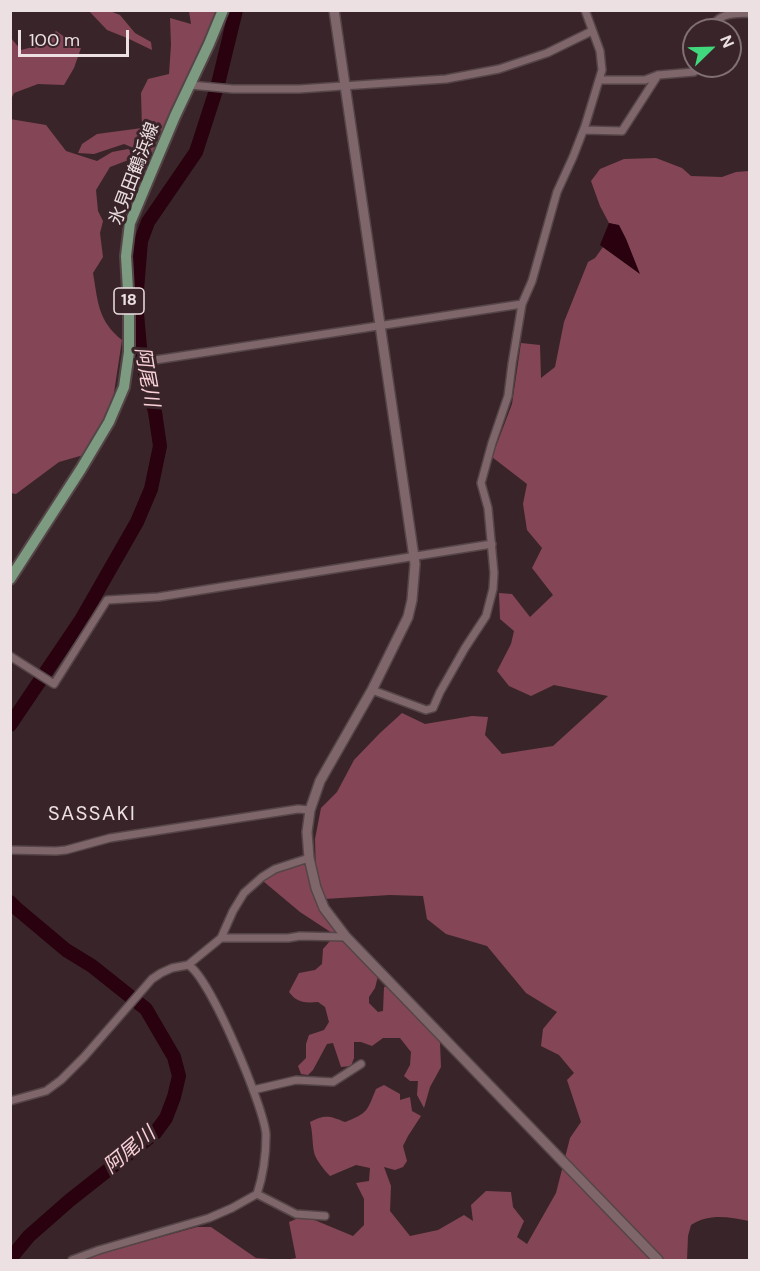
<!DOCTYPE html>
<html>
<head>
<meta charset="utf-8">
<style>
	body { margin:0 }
	#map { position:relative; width:760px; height:1271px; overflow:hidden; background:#392529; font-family:"DM Sans",sans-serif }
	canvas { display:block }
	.frame { position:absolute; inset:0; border:12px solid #ede0e2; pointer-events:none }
	.north { position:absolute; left:682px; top:18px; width:60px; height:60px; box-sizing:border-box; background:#392529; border:2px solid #817073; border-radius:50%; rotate:67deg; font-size:16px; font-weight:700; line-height:24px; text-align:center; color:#ede0e2 }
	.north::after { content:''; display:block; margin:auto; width:21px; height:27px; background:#41d77c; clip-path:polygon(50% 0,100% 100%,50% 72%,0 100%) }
	.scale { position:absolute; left:18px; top:30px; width:111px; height:27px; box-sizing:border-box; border:3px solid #ede0e2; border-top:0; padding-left:8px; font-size:18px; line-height:21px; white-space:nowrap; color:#ede0e2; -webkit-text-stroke:4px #392529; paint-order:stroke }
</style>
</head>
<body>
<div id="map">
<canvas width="760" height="1271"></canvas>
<div class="frame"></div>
<div class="north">N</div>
<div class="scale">100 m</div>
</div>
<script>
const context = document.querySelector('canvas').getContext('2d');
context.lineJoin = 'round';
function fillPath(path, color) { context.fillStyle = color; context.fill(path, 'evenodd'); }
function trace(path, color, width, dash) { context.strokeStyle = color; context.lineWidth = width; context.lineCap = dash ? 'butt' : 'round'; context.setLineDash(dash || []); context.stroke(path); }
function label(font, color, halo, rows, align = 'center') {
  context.font = font + ' "DM Sans","Noto Sans JP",sans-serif'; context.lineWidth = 6; context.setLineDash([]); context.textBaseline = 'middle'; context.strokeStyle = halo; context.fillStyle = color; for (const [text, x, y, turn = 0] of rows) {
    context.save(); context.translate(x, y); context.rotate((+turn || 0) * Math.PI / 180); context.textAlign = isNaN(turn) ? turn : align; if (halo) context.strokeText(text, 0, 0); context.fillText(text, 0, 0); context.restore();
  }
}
const forest = new Path2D(`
	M 89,11 L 110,11 L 120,15 L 135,33 L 151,42 L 152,50 L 127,38 L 107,30 Z
	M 189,11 L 217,11 L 196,63 L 153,156 L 124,144 L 94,154 L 78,153 L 82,144 L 97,134 L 142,128 L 141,93 L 148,79 L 169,74 L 171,45 L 170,18 L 191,24 Z
	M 56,31 L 81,48 L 74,68 L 64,85 L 38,84 L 14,93 L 12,97 L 11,97 L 11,38 L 21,50 L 44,44 Z
	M 10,119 L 46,125 L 66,151 L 97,161 L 112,152 L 128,149 L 139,156 L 110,167 L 96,190 L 98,211 L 103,221 L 100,233 L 103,257 L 93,273 C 98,302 98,321 122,340 L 113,399 L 87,454 L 59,462 L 16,494 L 10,493 Z
	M 656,158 L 682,168 L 691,176 L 722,177 L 736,172 L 749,171 L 749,1221 C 729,1217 709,1213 691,1225 L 688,1236 L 687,1260 L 84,1260 L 86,1258 L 197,1227 L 211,1227 L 256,1258 L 286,1260 L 296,1258 L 289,1222 L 301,1217 L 312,1219 L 353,1236 L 364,1225 L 364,1199 L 356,1183 L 369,1181 L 370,1168 L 356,1165 L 330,1176 C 325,1171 315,1159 314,1152 C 312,1142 313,1133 310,1122 C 325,1114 330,1116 345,1122 C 368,1113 367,1111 376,1089 L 384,1085 L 400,1094 L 400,1100 L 410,1097 L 412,1111 L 421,1116 L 408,1136 L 403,1146 L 407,1161 L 403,1167 L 395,1170 L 384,1167 L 391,1186 L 390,1211 L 410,1236 L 438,1230 L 464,1215 L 473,1221 L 471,1205 L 486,1191 L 511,1192 L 513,1207 L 524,1221 L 517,1237 L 527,1244 L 556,1193 L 570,1138 L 581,1122 L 567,1080 L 574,1073 L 559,1055 L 541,1046 L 543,1029 L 557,1012 L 526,993 L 487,946 L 446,934 L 427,919 L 423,896 L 390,895 L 324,899 L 316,875 L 315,839 L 321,808 L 337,792 L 354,760 L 380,733 L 402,713 L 425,724 L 472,716 L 488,717 L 485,735 L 502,754 L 553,746 L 608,696 L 554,685 L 531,696 L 509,686 L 497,671 L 511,644 L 514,631 L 500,619 L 499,593 L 512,594 L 530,617 L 553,595 L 532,568 L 542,548 L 527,530 L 523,504 L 527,484 L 492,457 L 512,404 L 521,343 L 540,345 L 541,378 L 555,367 L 564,322 L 588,262 L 595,258 L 603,247 L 639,273 L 626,239 L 619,226 L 609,223 L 600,206 L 591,181 L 600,169 L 624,159 Z
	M 299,865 L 306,865 L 317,904 L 337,933 L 332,933 L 300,912 L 263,881 L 280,870 Z
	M 342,940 L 378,976 L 375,988 L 369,997 L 369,1003 L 378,1012 L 383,1011 L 384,987 L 389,986 L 438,1034 L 440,1043 L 441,1067 L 430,1087 L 424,1108 L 417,1095 L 418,1081 L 410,1081 L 404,1076 L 410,1065 L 411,1052 L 400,1038 L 383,1038 L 372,1046 L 361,1042 L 354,1042 L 354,1058 L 351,1066 L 341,1067 L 333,1043 L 327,1044 L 313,1070 L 308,1075 L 301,1074 L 298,1066 L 306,1058 L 306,1044 L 309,1035 L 324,1030 L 329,1022 L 325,1007 L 318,1002 C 305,1003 297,1003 289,992 L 299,973 L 315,970 L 322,964 L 323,949 L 330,941 Z`);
const water = new Path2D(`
	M 609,223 L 619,225 L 626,239 L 640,274 L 600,245 Z`);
const river = new Path2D(`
	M 10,725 L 81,620 L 137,522 L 151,489 L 160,446 L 155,412 L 141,358 L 136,302 L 141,241 L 148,222 L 196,152 L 218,84 L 236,10
	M 10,902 L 16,908 L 66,950 L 92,966 L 146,1009 L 174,1057 L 179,1076 L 174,1097 L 166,1118 L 155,1133 L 70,1200 L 29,1236 L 10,1259`);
const street = new Path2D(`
	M 710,30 C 719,12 732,14 750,13
	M 599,80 L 645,80 L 658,75 L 694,72 L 700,66
	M 190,85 L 233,89 L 299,89 L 446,79 L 499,69 L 547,53 L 592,31
	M 584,130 L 622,131 L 658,75
	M 155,360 L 522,304
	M 10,656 L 54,684 L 107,600 L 158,597 L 492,544
	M 372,690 L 426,710 L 433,708 L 440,692 L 465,648 L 486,616 L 493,589 L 494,573 L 488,508 L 481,483 L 492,443 L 508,396 L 512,364 L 522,304 L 532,281 L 557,192 L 573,157 L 585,126 L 602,70 L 600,51 L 585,10
	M 10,850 L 56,851 L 66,850 L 110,838 L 298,809 L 310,810
	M 221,938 L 288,938 L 300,936 L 346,937
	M 253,1090 L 296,1080 L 333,1082 L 361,1064
	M 10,1101 L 46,1091 L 61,1080 L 84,1057 L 152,979 L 161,973 L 172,968 L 188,965 L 221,938 L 233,911 L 244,893 L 262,877 L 275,869 L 309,858
	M 257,1194 L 296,1214 L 325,1216
	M 72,1260 L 99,1250 L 209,1218 L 232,1208 L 257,1194 C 264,1173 266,1157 266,1135 C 265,1109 209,975 188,965`);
const secondary = new Path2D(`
	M 334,10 L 415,564 L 412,600 L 408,617 L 372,690 L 320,781 L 310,810 L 307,832 L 309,858 L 316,888 L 324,908 L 346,937 L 658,1260`);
const primary = new Path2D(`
	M 10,579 L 81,469 L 109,422 L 124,387 L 129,352 L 129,307 L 126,256 L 130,223 L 175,116 L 209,44 L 223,10`);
const shields = [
	[129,301,30]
];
const shieldNames = [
	["18",129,301]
];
const streetNames = [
	["氷見田鶴浜線",135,174,-69]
];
const waterNames = [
	["阿尾川",146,377,80],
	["阿尾川",130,1151,-40]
];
const neighbourhoodNames = [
	["SASSAKI",92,815]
];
fillPath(forest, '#844656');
fillPath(water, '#29010f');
trace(river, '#29010f', 14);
trace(street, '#554548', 10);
trace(secondary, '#554548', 12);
trace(primary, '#554548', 14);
trace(street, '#7e666b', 7);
trace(secondary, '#7e666b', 9);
trace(primary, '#7d9b81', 10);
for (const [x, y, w] of shields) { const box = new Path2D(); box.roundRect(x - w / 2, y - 13, w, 26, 4.5); context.fillStyle = '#392529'; context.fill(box); trace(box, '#ede0e2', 1.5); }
label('bold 16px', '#ede0e2', null, shieldNames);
label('18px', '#ede0e2', '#392529', streetNames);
label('italic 20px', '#fad1d9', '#392529', waterNames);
context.letterSpacing = '1.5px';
label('20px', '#ede0e2', '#392529', neighbourhoodNames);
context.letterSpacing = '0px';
</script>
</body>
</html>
